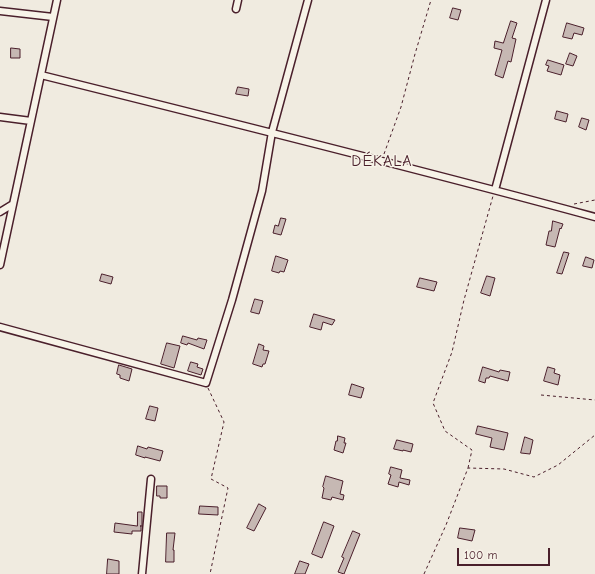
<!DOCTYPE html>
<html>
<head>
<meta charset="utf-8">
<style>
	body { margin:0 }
	#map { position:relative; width:595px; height:574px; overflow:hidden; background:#f0ebe0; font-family:"Comic Neue",sans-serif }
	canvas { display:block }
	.scale { position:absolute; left:457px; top:548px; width:93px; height:18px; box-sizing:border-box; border:2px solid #4a1f2b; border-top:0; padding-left:5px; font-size:12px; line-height:14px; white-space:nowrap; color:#4a1f2b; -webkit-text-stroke:3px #f7f3e8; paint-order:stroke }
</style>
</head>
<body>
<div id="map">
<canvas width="595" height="574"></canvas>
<div class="scale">100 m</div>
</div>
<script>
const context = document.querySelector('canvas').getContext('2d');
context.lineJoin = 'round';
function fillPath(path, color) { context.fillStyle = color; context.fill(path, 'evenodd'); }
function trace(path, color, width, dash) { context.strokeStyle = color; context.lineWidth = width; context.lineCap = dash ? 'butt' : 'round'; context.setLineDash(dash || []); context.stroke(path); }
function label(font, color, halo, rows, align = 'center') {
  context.font = font + ' "Comic Neue",sans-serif'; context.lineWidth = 3; context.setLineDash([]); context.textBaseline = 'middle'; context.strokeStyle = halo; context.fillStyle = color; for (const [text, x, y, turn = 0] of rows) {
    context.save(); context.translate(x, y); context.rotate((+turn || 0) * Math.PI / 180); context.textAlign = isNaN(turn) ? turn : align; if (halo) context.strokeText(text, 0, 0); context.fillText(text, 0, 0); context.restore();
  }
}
const building = new Path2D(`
	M 453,8 L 461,10 L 458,20 L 450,18 Z
	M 511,21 L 517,23 L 512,38 L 516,39 L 511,62 L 508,61 L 503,78 L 495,75 L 502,50 L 494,48 L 495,41 L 503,43 Z
	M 567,23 L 584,28 L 582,35 L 574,33 L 572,39 L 563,37 Z
	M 11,48 L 20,49 L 20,58 L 11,58 Z
	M 570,53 L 577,56 L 573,66 L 566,64 Z
	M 548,60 L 564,65 L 561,75 L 547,71 L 549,66 L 546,65 Z
	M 238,87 L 249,89 L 248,96 L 236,94 Z
	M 557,111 L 568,114 L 566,122 L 555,119 Z
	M 582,118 L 589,120 L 586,130 L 579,127 Z
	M 281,218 L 286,219 L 281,235 L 273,233 L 275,225 L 278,226 Z
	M 553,221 L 563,224 L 561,229 L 560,228 L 555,247 L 546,245 L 549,231 L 551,231 Z
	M 564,252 L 569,253 L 562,274 L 557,273 Z
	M 276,256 L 288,260 L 284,272 L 280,271 L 279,273 L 272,271 Z
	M 586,257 L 594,260 L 592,268 L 583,266 Z
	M 102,274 L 113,277 L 111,284 L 100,281 Z
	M 487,276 L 495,278 L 490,296 L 481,293 Z
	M 420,278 L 437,282 L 434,291 L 417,287 Z
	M 255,299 L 263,301 L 259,314 L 251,312 Z
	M 314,314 L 335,320 L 332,325 L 323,322 L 321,330 L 310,327 Z
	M 183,336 L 197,340 L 198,338 L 207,340 L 204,349 L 188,343 L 187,345 L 181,343 Z
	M 167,343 L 180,346 L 174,368 L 161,364 Z
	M 259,344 L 264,346 L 263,350 L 269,351 L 265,364 L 263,364 L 262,367 L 253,364 Z
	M 191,362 L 198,364 L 197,367 L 203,369 L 201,375 L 188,371 Z
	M 119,365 L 132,369 L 129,381 L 120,378 L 120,375 L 117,374 Z
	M 483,367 L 499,372 L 500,370 L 510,372 L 508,381 L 490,376 L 489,378 L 486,378 L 485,383 L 479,381 Z
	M 548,367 L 555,369 L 554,373 L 560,375 L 558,385 L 544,381 Z
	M 352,384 L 364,388 L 361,398 L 349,395 Z
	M 150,406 L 158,408 L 155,421 L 146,419 Z
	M 478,426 L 508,433 L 504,450 L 490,447 L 492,438 L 476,434 Z
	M 338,436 L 345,438 L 344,443 L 346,443 L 343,453 L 334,450 L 336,441 L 337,441 Z
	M 525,437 L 533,440 L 530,454 L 521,453 Z
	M 397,440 L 413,444 L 411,452 L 403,450 L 403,451 L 394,449 Z
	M 138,446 L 147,449 L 148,447 L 163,451 L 160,461 L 145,457 L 145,458 L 136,455 Z
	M 391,467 L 402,470 L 400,478 L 410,480 L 409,485 L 399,482 L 398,487 L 388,484 L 391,475 L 389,474 Z
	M 326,476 L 343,481 L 340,494 L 344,495 L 343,500 L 332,497 L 331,500 L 322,498 L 324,488 L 323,487 Z
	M 157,486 L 167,486 L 167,498 L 160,498 L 160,496 L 157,496 Z
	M 259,504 L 266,508 L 254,531 L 247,528 Z
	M 200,506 L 218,507 L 218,515 L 199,514 Z
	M 138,512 L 142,512 L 142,526 L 140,526 L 141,526 L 141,531 L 132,531 L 132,534 L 114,532 L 115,523 L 137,526 Z
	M 324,522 L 334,526 L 322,558 L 312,554 Z
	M 460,528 L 475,530 L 472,541 L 458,538 Z
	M 353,531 L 360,534 L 344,574 L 338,572 L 344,558 L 342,557 Z
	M 167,533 L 175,533 L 173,550 L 174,550 L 174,562 L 166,562 Z
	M 108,559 L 119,561 L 119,574 L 107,574 Z
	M 300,561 L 309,564 L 305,574 L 295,574 Z`);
const path = new Path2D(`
	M 384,154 L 401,107 L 415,54 L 431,0
	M 574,204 L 595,200
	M 208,388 L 224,422 L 211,479 L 228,488 L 210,574
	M 541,395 L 595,400
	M 468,468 L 472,450 L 445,431 L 433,403 L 452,352 L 464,300 L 493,196
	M 424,574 L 446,525 L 468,468 L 504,469 L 534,477 L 558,465 L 595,435`);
const street = new Path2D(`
	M 236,9 L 238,0
	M 0,11 L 53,17
	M 41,75 C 226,121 411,167 595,217
	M 0,117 L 31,121
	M 495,190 L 546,0
	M 0,212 L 13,204
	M 0,265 L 57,0
	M 0,327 L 206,383 L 232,300 L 262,191 L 272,132 L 308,0
	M 142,574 L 151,479`);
const quarterNames = [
	["DÉKALA",382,161]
];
fillPath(building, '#c6b8b3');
trace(building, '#4a1f2b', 1);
trace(street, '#4a1f2b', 9);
trace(path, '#4a1f2b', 1, [3, 3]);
trace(street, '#f7f3e8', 6);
context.letterSpacing = '1px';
label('16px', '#4a1f2b', '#f7f3e8', quarterNames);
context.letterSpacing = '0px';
</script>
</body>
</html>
